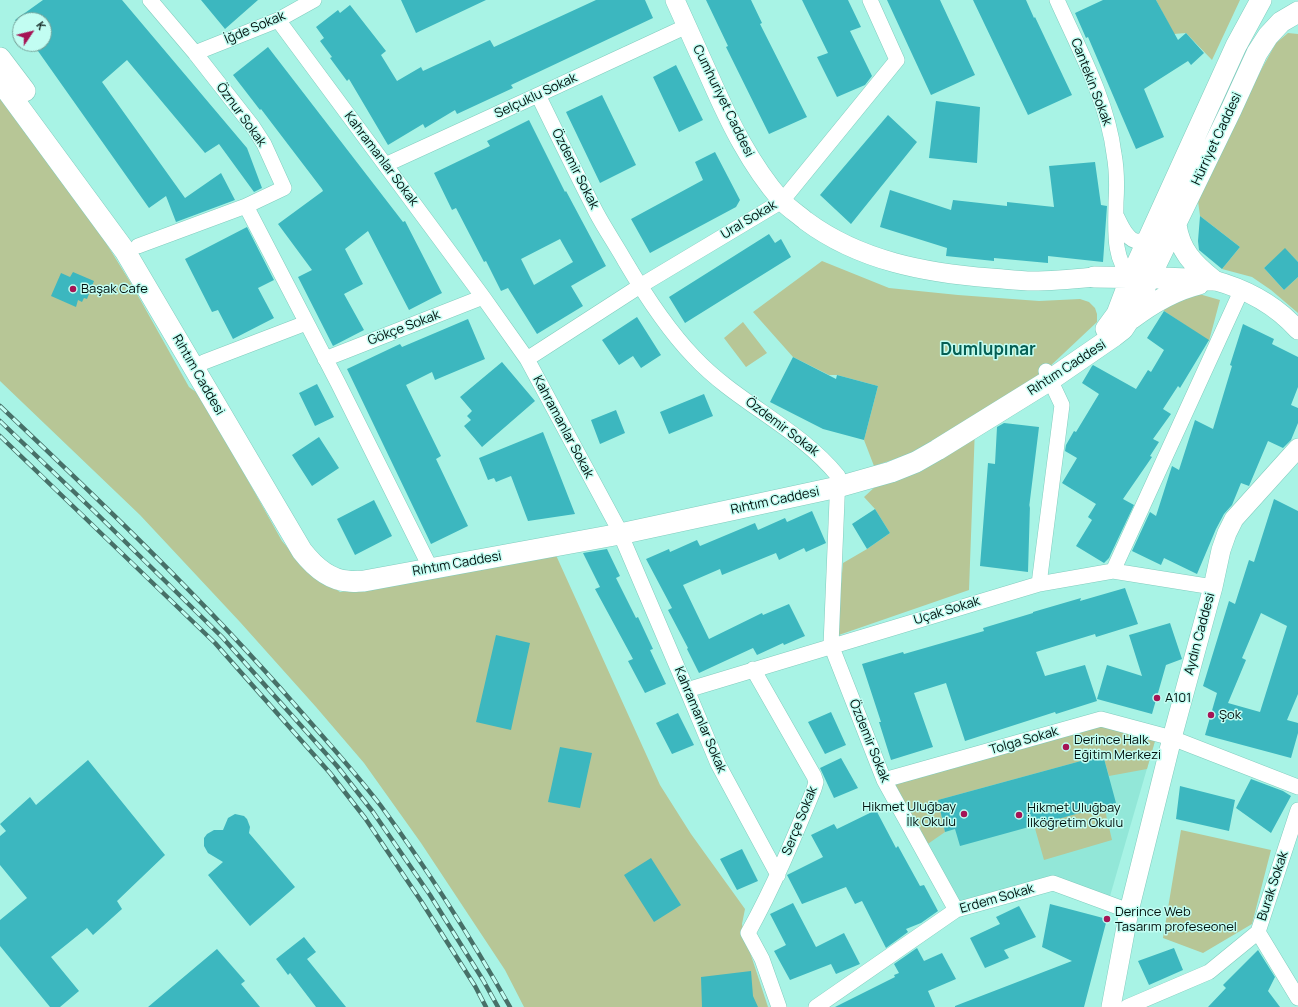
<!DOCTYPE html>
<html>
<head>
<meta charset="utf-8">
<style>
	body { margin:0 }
	#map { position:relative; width:1298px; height:1007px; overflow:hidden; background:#a8f3e5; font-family:Manrope,sans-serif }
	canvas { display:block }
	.north { position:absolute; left:12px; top:12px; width:40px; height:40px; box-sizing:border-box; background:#c2fdf2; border:1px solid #749e96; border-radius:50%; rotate:55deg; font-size:11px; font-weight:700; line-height:16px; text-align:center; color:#00100d }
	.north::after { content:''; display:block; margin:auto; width:14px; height:18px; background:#a51455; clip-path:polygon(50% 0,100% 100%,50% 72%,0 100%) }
</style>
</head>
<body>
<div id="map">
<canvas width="1298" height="1007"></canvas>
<div class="north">K</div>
</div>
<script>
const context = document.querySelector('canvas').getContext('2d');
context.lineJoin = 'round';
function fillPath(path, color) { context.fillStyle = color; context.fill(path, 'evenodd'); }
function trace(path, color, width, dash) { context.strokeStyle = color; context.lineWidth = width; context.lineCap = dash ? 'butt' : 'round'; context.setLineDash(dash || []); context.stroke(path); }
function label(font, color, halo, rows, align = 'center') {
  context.font = font + ' Manrope,sans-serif'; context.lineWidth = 3; context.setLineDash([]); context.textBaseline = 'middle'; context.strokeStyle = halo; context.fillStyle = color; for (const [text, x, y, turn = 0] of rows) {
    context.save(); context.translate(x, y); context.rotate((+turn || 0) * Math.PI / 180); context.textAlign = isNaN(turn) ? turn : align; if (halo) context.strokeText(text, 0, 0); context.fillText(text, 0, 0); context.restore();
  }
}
const built = new Path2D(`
	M 1157,734 L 1108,903 L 1053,883 L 956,910 L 884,780 Z`);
const green = new Path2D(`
	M 1156,0 L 1240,0 L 1212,60 L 1186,33 L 1174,34 Z
	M 1288,33 L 1298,34 L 1298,262 L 1285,249 L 1264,268 L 1284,290 L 1298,277 L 1298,313 L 1271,290 L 1252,277 L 1222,269 L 1240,247 L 1200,216 L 1198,201 L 1260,72 L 1276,43 Z
	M 0,95 L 90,217 L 132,285 L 189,387 L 200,395 L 282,541 L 304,567 L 340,592 L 555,553 L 660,785 L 691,834 L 745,909 L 742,924 L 745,937 L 768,1007 L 524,1007 L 505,970 L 421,843 L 364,763 L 316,707 L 240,622 L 140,515 L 0,381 Z
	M 822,261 L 889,288 L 958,295 L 1039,301 L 1080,299 L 1089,302 L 1095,308 L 1097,314 L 1097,322 L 1046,370 L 970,420 L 907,455 L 874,466 L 864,440 L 878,386 L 837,375 L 829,375 L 793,357 L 753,312 Z
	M 1199,294 L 1220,300 L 1209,341 L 1164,311 L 1165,303 Z
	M 743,322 L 767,353 L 746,367 L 724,338 Z
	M 975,427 L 969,590 L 836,636 L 843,563 L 867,549 L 890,533 L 875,509 L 864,497 L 891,472 Z
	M 1101,719 L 1157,734 L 1147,769 L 1109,776 L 1103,755 L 938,800 L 945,832 L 922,848 L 884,780 Z
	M 1104,806 L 1112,840 L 1044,860 L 1034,825 Z
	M 1181,830 L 1271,850 L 1252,924 L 1203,953 L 1163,938 Z`);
const building = new Path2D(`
	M 43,0 L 122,0 L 247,148 L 262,188 L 254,192 L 219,144 L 205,153 L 127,60 L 102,82 L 185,198 L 221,173 L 235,200 L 176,222 L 166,196 L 149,208 L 33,44 L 44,44 L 44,20 L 20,20 L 20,27 L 15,20 Z
	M 201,0 L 258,0 L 225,29 Z
	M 401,0 L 486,0 L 416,33 Z
	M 596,0 L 645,0 L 653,18 L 511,85 L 513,88 L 457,114 L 455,110 L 425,128 L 423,124 L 388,145 L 349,79 L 347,81 L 330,58 L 332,57 L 320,41 L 324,38 L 316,27 L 338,10 L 340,13 L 350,5 L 386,51 L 381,55 L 397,81 L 421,67 L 423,71 L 490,40 L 494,47 Z
	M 706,0 L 751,0 L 762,23 L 760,24 L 807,117 L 769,134 L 726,47 L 728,46 Z
	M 802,0 L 848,0 L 861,27 L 850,31 L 872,76 L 865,85 L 837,97 L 817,57 L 828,53 Z
	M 887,0 L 940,0 L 975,75 L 931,95 Z
	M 973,0 L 1026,0 L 1034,18 L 1035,17 L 1072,95 L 1028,115 Z
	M 1103,0 L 1156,0 L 1178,40 L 1186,33 L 1204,53 L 1191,65 L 1188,61 L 1144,89 L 1164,137 L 1136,149 L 1088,37 L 1086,38 L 1075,13 Z
	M 268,47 L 403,222 L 405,221 L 442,293 L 409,310 L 368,231 L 345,249 L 363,284 L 344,294 L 364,330 L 333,346 L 298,277 L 312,270 L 278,224 L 323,191 L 322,189 L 261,109 L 260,110 L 233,75 Z
	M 676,65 L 703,120 L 679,132 L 653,77 Z
	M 602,95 L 636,165 L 600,183 L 566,112 Z
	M 936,101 L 980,107 L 977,163 L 929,158 Z
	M 888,115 L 917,142 L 851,224 L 820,195 Z
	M 529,120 L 565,192 L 566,191 L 606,266 L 571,286 L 583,306 L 537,334 L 508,288 L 501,291 L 486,261 L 484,262 L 456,208 L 452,210 L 434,173 L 490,146 L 487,141 ZM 560,239 L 573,262 L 534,285 L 521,259 Z
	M 715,152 L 740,200 L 736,207 L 650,253 L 631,219 L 703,180 L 695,162 Z
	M 1095,162 L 1101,205 L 1107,206 L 1103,262 L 1048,256 L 1048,263 L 994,258 L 994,261 L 946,256 L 947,248 L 880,227 L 890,190 L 951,210 L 953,200 L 1007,206 L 1007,202 L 1054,207 L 1049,166 Z
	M 1200,216 L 1240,247 L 1222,269 L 1199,250 L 1198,241 Z
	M 247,227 L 274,280 L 258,288 L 274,318 L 233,339 L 218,310 L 212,312 L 185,259 Z
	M 769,234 L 775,243 L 781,239 L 791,257 L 685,323 L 669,297 Z
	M 1285,248 L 1298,262 L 1298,277 L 1284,290 L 1264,268 Z
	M 73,272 L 94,281 L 87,299 L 84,298 L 82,302 L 78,300 L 76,307 L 51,296 L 61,273 L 70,277 Z
	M 1164,311 L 1209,340 L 1180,388 L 1178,386 L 1163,409 L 1171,414 L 1153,439 L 1159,442 L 1150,456 L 1152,457 L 1123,499 L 1134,505 L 1109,558 L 1104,563 L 1076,546 L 1092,520 L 1088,517 L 1096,504 L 1062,483 L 1077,458 L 1065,451 L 1066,445 L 1074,431 L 1076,432 L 1099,394 L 1082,383 L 1092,366 L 1093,365 L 1136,389 L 1148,370 L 1151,372 L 1164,350 L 1147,338 Z
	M 637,317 L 661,355 L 641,368 L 633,356 L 619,365 L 602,340 Z
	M 468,319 L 485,359 L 435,380 L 432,372 L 406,385 L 441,456 L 436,459 L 468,526 L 431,544 L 347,369 L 400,344 L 402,347 Z
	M 1243,324 L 1274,339 L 1272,344 L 1298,357 L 1298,387 L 1291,405 L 1298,408 L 1298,423 L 1291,440 L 1283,448 L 1268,441 L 1249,486 L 1241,483 L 1232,505 L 1224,514 L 1216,529 L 1197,574 L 1164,558 L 1161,565 L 1132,551 L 1150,512 L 1156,516 L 1172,466 L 1179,470 L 1195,420 L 1213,429 L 1232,366 L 1230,365 Z
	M 793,357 L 836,379 L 837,375 L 878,386 L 864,440 L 823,429 L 770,402 Z
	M 502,362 L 535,401 L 482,447 L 464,426 L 471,420 L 467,416 L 472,411 L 460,397 Z
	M 317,384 L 334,417 L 315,426 L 299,393 Z
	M 704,394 L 713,416 L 669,434 L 660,412 Z
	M 616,410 L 625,433 L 600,444 L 591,420 Z
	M 1004,423 L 1039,427 L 1029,508 L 1030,505 L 1028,572 L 980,566 L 988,463 L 995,464 L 997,427 Z
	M 543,432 L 575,514 L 528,521 L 511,476 L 496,482 L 494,478 L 488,480 L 479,458 Z
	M 319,437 L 339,468 L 312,486 L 292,455 Z
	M 1274,499 L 1298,511 L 1298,694 L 1287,720 L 1298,723 L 1298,733 L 1291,758 L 1205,735 L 1217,693 L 1203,686 L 1229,601 L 1235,604 L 1249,560 L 1254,562 ZM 1261,613 L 1287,626 L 1260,712 L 1228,703 L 1246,660 L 1242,658 Z
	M 374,500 L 392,536 L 355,555 L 337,519 Z
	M 875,509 L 890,533 L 867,549 L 852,524 Z
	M 812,511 L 826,543 L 806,552 L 804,548 L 779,560 L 776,553 L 722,575 L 720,569 L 683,585 L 709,639 L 762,613 L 763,615 L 789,604 L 805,636 L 784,645 L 783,643 L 757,655 L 753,648 L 699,673 L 687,649 L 688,648 L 668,610 L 672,608 L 646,559 L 669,549 L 670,552 L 697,540 L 700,546 L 755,523 L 758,530 L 785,518 L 787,522 Z
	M 607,549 L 620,576 L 616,578 L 636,618 L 638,617 L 653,649 L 650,650 L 666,684 L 645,693 L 628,661 L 633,659 L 595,589 L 600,587 L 583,553 Z
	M 1125,588 L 1138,624 L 1096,637 L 1095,634 L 1036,652 L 1045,676 L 1085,665 L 1097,701 L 1056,714 L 1055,712 L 965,741 L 946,683 L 914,693 L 933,747 L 891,760 L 879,722 L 881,722 L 862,664 L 903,652 L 904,654 L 984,631 L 983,628 L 1033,613 L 1033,612 L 1081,598 L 1080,601 Z
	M 1170,623 L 1182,659 L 1166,665 L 1152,714 L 1097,699 L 1107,665 L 1142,676 L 1129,635 Z
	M 496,635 L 530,643 L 511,730 L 476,722 Z
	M 831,712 L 846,745 L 825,754 L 808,722 Z
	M 678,713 L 694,745 L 672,754 L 656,723 Z
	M 560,747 L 592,753 L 580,808 L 548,802 Z
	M 1103,755 L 1116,803 L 960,846 L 955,829 L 945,832 L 938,800 Z
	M 841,758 L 858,788 L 834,798 L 820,768 Z
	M 88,760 L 165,855 L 117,901 L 122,909 L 93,935 L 87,928 L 51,957 L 79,991 L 60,1007 L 50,1007 L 0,946 L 0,920 L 27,898 L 0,865 L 0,836 L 6,831 L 0,824 L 30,797 L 36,805 Z
	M 1251,779 L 1283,791 L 1291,796 L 1271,833 L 1236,808 Z
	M 1180,786 L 1235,800 L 1229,831 L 1176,819 Z
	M 876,810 L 896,848 L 898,846 L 920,886 L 924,885 L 938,911 L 921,923 L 906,929 L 908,932 L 886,948 L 862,901 L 855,904 L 846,887 L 802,904 L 787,875 L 823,857 L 811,835 L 834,824 L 837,829 Z
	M 235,814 L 244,816 L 247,819 L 250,827 L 249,833 L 295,887 L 250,926 L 208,875 L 223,862 L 208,853 L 204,846 L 204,838 L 207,834 L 214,830 L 223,830 L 228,818 Z
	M 742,849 L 758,881 L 737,890 L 720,859 Z
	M 651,858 L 681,905 L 654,922 L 624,875 Z
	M 793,903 L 816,947 L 844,933 L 860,964 L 836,974 L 831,964 L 790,980 L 774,951 L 786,945 L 770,914 Z
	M 1050,904 L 1107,919 L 1084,1007 L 955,1007 L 955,1006 L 1072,961 L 1042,947 Z
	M 1019,906 L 1036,937 L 1004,950 L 1009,958 L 985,968 L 970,938 L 1000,924 L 996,917 Z
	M 304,937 L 316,952 L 307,959 L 346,1007 L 316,1007 L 290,973 L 288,975 L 276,959 Z
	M 917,948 L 924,961 L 942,953 L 956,979 L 928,991 L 935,1007 L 835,1007 L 895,977 L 894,975 L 899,973 L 894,964 Z
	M 1174,948 L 1183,970 L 1149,985 L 1138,961 Z
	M 217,949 L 245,981 L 241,984 L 260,1007 L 148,1007 Z
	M 1258,950 L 1275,977 L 1268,991 L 1280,1007 L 1208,1007 L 1226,988 L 1223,985 Z
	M 751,971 L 753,996 L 758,1007 L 702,1007 L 701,977 Z`);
const minor = new Path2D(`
	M 1057,0 C 1078,47 1108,102 1114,154 C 1117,170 1117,186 1116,202 C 1116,227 1112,258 1131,277
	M 278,20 L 483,297 L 527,359 L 617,526 L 687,690 L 718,764 L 778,875
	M 195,53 L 278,20 L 314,0
	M 538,95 C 557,134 576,173 596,212 C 605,229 616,245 625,261 C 645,295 667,329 694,357 C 737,403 798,427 838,476 L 831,645 L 884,780 L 956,910
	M 385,165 L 538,95 L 687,26
	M 246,206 L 338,383 L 427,561
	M 1117,217 C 1121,225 1128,243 1140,241 C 1143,241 1146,239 1149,238
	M 138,246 L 246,206 L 284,188 L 264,144 L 253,127 L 195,53 L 150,0
	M 325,359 L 483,297
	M 527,359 L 640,286 L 782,201 L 897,60 L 870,0
	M 204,362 L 306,323
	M 1113,571 L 1242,289
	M 1039,584 L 1062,405 L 1046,371
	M 753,669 L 814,776 L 816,782 L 814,789 C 794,838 774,886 748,933 L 762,959 L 779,1007
	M 687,690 L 1039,584 L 1113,571 L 1213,587
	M 884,780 L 1101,719 L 1172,738 L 1298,787
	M 1258,932 L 1298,998
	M 816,1007 L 956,910 L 1053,883 L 1129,911
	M 1127,1007 L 1209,972 L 1258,932 L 1298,810`);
const tertiary = new Path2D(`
	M 675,0 C 687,27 699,53 711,80 C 730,123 750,164 781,200 C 788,208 798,214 806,221 C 860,261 926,273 991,278 C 1005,279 1019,281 1033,281 C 1053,281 1074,279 1094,277
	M 1213,280 C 1246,289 1275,304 1298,330
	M 1111,1007 L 1129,911 L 1172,738 L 1213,587 L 1221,550 L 1227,533 L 1234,519 L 1298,448`);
const secondary = new Path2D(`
	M 0,58 L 25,91
	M 0,81 L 125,251 L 302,551 C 313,565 328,580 348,581 C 353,582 358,581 364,581 L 620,534 L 838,487 L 891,472 L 916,462 L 937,450 L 1050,380 L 1114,336 L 1123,329 L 1129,320 L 1231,110 L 1257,53 L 1268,36 L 1281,22 L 1298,12
	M 1176,225 C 1180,251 1193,264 1213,280
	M 1094,277 L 1162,278 L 1213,280
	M 1131,319 C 1152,303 1174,290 1199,284
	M 1106,329 L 1117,314 L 1131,277 L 1236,46 L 1261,0`);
const rail = new Path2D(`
	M 0,406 C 102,503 204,600 296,706 C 325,739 354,771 381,806 C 428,870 471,938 510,1007
	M 0,421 L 95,512 L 222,637 L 337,766 L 373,812 L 430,895 L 483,980 L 498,1007
	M 0,436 L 215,643 L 330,773 L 365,818 L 421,901 L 475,986 L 486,1007`);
const markers = [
	[73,289,4,"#a51455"],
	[1157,698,4,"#a51455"],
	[1211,715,4,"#a51455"],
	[1066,747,4,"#a51455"],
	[964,814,4,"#a51455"],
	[1019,815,4,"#a51455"],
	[1107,919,4,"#a51455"]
];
const streetNames = [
	["İğde Sokak",255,28,-23],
	["Cantekin Sokak",1091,82,69],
	["Selçuklu Sokak",536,96,-25],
	["Cumhuriyet Caddesi",723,101,64],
	["Öznur Sokak",241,115,54],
	["Hürriyet Caddesi",1217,139,-65],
	["Kahramanlar Sokak",381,159,53],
	["Özdemir Sokak",575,169,63],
	["Ural Sokak",749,220,-31],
	["Gökçe Sokak",404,328,-21],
	["Rıhtım Caddesi",1067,368,-33],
	["Rıhtım Caddesi",198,375,60],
	["Kahramanlar Sokak",563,427,62],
	["Özdemir Sokak",782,427,37],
	["Rıhtım Caddesi",775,501,-12],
	["Rıhtım Caddesi",457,564,-10],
	["Uçak Sokak",947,611,-17],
	["Aydın Caddesi",1200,634,-75],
	["Kahramanlar Sokak",700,720,67],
	["Özdemir Sokak",869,741,68],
	["Tolga Sokak",1024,741,-16],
	["Serçe Sokak",800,821,-68],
	["Burak Sokak",1273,886,-72],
	["Erdem Sokak",997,899,-16]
];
const poiNames = [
	["Başak Cafe",81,289],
	["A101",1165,698],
	["Şok",1219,715],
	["Derince Halk",1074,740],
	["Eğitim Merkezi",1074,755],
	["Hikmet Uluğbay",956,807,"right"],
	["İlk Okulu",956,822,"right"],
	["Hikmet Uluğbay",1027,808],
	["İlköğretim Okulu",1027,823],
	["Derince Web",1115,912],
	["Tasarım profeseonel",1115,927]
];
const districtNames = [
	["Dumlupınar",988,350]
];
fillPath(built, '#92e7d8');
fillPath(green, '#b7c696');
fillPath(building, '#3cb7bf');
trace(minor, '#81ccbe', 16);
trace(tertiary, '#81ccbe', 20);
trace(secondary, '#81ccbe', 22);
trace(minor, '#fff', 15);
trace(tertiary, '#fff', 19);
trace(secondary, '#fff', 21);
trace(rail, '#477068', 4.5);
trace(rail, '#c2fdf2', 3, [9]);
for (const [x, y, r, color] of markers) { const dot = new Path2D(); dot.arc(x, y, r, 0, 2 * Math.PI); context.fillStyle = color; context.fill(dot); trace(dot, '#c2fdf2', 1.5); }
label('13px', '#00100d', '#c2fdf2', streetNames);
label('13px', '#00100d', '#c2fdf2', poiNames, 'left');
label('bold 17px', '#055f54', '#c2fdf2', districtNames);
</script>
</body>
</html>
